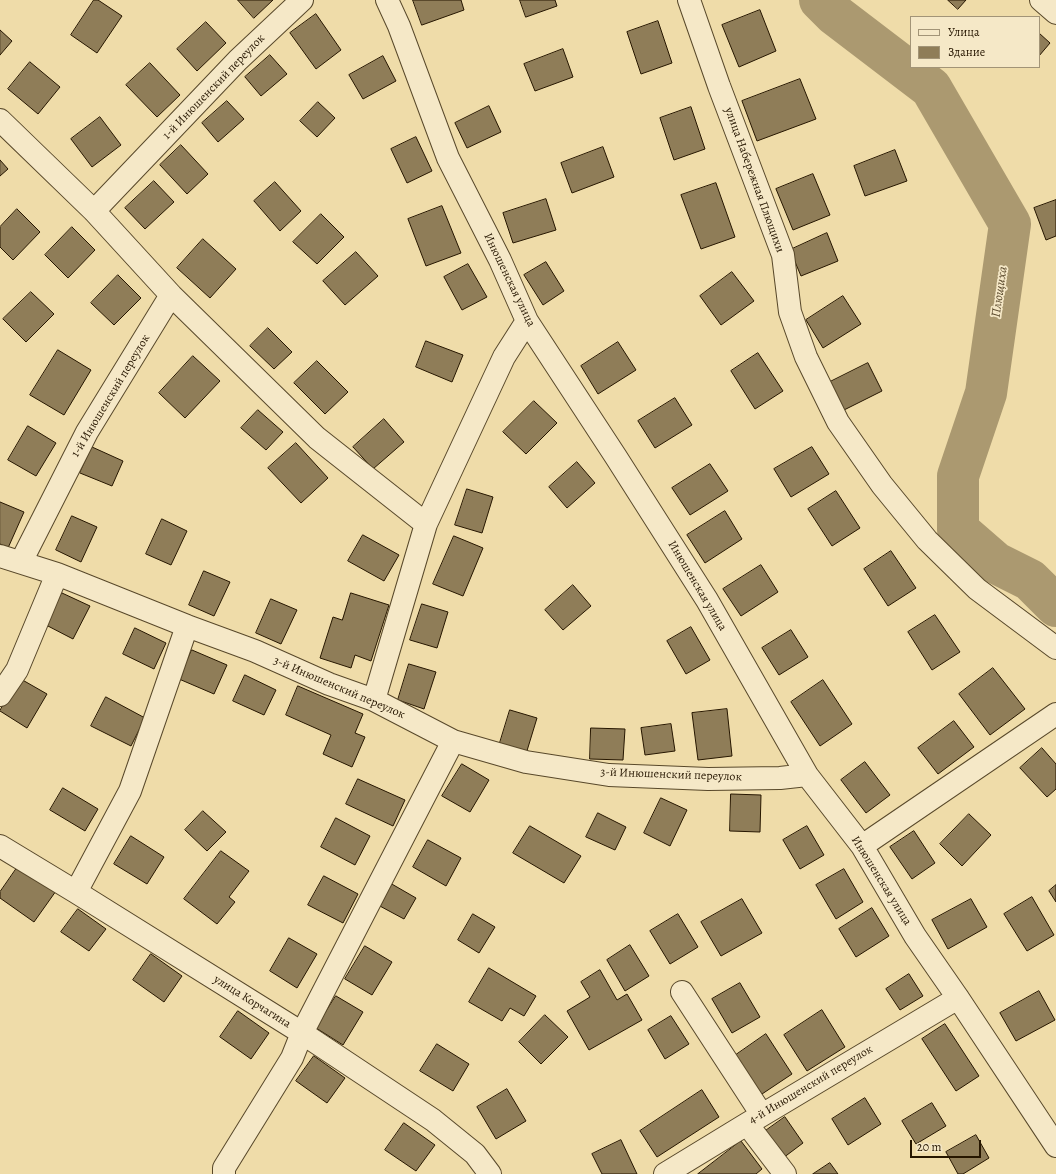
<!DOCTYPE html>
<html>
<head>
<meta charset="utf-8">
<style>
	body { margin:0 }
	#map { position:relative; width:1056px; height:1174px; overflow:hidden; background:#efdca9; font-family:Alegreya,serif }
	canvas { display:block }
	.legend { position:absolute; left:910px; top:16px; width:130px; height:52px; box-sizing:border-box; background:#f5e8c7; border:1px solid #a29477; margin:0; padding:5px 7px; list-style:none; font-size:12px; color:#261600 }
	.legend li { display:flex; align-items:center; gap:8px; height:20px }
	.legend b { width:20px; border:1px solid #a29477 }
	.scale { position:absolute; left:910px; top:1140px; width:71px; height:18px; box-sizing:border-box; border:2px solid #261600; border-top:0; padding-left:5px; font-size:12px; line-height:14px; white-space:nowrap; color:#261600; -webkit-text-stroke:3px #f5e8c7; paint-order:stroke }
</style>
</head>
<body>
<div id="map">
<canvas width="1056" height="1174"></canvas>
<ul class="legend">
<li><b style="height:5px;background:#f5e8c7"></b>Улица</li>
<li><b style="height:11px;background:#8f7d58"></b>Здание</li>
</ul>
<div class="scale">20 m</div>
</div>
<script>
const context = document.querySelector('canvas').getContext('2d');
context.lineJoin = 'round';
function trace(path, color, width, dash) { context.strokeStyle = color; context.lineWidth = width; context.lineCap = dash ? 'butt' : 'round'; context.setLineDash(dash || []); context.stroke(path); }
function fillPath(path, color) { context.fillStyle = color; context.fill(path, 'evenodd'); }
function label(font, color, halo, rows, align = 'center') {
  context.font = font + ' Alegreya,serif'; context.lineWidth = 3.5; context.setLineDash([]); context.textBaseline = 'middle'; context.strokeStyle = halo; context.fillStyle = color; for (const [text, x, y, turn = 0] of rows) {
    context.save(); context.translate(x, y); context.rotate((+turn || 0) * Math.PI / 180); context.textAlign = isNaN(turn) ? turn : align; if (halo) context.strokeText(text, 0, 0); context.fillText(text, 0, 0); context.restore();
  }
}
const river = new Path2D(`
	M 820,0 L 834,14 L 931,88 L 1010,224 L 986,393 L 958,476 L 958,530 L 996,563 L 1030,580 L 1056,606`);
const building = new Path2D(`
	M 94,0 L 98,0 L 122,16 L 97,53 L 71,35 Z
	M 238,0 L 273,0 L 254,18 Z
	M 413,0 L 461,0 L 464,10 L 422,25 Z
	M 520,0 L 555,0 L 557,6 L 526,17 Z
	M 948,0 L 966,0 L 958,9 Z
	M 760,10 L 776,51 L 739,67 L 722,25 Z
	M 316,14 L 341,50 L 316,69 L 290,33 Z
	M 658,21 L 672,63 L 641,74 L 627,32 Z
	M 206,22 L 226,43 L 197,71 L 177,49 Z
	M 0,30 L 12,41 L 0,55 Z
	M 1039,33 L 1050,43 L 1039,56 Z
	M 563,49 L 573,77 L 535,91 L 524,64 Z
	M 270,55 L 287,74 L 261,96 L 245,77 Z
	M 383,56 L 396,81 L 363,99 L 349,75 Z
	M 30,62 L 60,87 L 38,114 L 8,89 Z
	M 150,63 L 180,95 L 157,117 L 126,85 Z
	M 800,79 L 816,119 L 757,141 L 742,101 Z
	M 227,101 L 244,119 L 218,142 L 202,123 Z
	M 318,102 L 335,118 L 317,137 L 300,121 Z
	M 489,106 L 501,132 L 467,148 L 455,123 Z
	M 691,107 L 705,149 L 674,160 L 660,118 Z
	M 100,117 L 121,145 L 92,167 L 71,139 Z
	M 416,137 L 432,171 L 407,183 L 391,149 Z
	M 181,145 L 208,174 L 187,194 L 160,165 Z
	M 603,147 L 614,177 L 572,193 L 561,163 Z
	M 895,150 L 907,181 L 865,196 L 854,166 Z
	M 0,160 L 8,169 L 0,176 Z
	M 813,174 L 830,215 L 793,230 L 776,189 Z
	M 154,181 L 174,202 L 145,229 L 125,208 Z
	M 275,182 L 301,211 L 280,231 L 254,201 Z
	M 716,183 L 735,237 L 701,249 L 681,195 Z
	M 546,199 L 556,230 L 513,243 L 503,213 Z
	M 1056,200 L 1056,236 L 1046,240 L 1034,208 Z
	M 442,206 L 461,253 L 426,266 L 408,219 Z
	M 17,209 L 40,232 L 13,260 L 0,247 L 0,227 Z
	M 321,214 L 344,237 L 317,264 L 293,242 Z
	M 72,227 L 95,250 L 68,278 L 45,255 Z
	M 827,233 L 838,261 L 801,276 L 790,250 Z
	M 203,239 L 236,269 L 210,298 L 177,268 Z
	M 356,252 L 378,276 L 345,305 L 323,281 Z
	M 546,262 L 564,291 L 543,305 L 524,275 Z
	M 468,264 L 487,297 L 462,310 L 444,277 Z
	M 732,272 L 754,301 L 721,325 L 700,296 Z
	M 118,275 L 141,298 L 114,325 L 91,303 Z
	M 31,292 L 54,314 L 26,342 L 3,319 Z
	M 843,296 L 861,324 L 823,348 L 806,320 Z
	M 268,328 L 292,352 L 274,369 L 250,346 Z
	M 426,341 L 463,355 L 452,382 L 416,367 Z
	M 618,342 L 636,370 L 598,394 L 581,366 Z
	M 58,350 L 91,370 L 64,415 L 30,395 Z
	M 758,353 L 783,391 L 755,409 L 731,371 Z
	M 193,356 L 220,381 L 185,418 L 159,393 Z
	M 317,361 L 348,392 L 325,414 L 294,383 Z
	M 868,363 L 882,391 L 844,410 L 830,382 Z
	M 675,398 L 692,425 L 655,448 L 638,421 Z
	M 534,401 L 557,423 L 526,454 L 503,432 Z
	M 258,410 L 283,432 L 266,450 L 241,428 Z
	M 384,419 L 404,442 L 373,469 L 353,447 Z
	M 28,426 L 56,443 L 36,476 L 8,460 Z
	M 296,443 L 328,478 L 301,503 L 268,468 Z
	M 92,447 L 123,461 L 112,486 L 80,473 Z
	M 812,447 L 829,474 L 791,497 L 774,469 Z
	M 577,462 L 595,483 L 567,508 L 549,487 Z
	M 710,464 L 728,491 L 690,515 L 672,488 Z
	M 467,489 L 493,497 L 482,533 L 455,525 Z
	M 836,491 L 860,528 L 832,546 L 808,509 Z
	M 0,502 L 24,512 L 8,548 L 0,544 Z
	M 725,511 L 742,539 L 705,563 L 687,535 Z
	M 72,516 L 97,527 L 81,562 L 56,550 Z
	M 162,519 L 187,531 L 171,565 L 146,554 Z
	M 363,535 L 399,555 L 384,581 L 348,561 Z
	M 454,536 L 483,548 L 463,596 L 433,584 Z
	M 891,551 L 916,588 L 888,606 L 864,569 Z
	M 761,565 L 778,592 L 741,616 L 723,589 Z
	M 204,571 L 230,582 L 214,616 L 189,605 Z
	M 573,585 L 591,606 L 563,630 L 545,610 Z
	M 62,593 L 90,606 L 73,639 L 46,625 Z
	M 351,593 L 389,605 L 371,661 L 355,655 L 351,668 L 320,658 L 333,617 L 342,620 Z
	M 271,599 L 297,610 L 281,644 L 256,633 Z
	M 422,604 L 448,612 L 437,648 L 410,640 Z
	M 935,615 L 960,652 L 932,670 L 908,632 Z
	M 691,627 L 710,660 L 686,674 L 667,641 Z
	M 135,628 L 166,643 L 154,669 L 123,654 Z
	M 791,630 L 808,657 L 779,675 L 762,648 Z
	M 192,650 L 227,665 L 214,694 L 179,679 Z
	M 409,664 L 436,672 L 424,709 L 398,700 Z
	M 993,668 L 1025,709 L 990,735 L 959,694 Z
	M 245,675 L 276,690 L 264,715 L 233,701 Z
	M 19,678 L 47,694 L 27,728 L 0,711 Z
	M 823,680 L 852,724 L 820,746 L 791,702 Z
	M 298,686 L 363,714 L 355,733 L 365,737 L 352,767 L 323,754 L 331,735 L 286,715 Z
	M 106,697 L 145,718 L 131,746 L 91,726 Z
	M 727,709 L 732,756 L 698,760 L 692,713 Z
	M 510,710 L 537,718 L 526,754 L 499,746 Z
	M 954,721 L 974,747 L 938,774 L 918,748 Z
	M 671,724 L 675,751 L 645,755 L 641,728 Z
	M 591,728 L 625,729 L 623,760 L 590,759 Z
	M 1042,748 L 1056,764 L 1056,789 L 1047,797 L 1020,768 Z
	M 865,762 L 890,795 L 866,813 L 841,780 Z
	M 462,764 L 489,780 L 470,812 L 442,796 Z
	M 358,779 L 405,800 L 393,826 L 346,804 Z
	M 63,788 L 98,809 L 85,831 L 50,810 Z
	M 731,794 L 761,795 L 760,832 L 730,831 Z
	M 661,798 L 687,810 L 670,846 L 644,833 Z
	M 203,811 L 226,832 L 207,851 L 185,830 Z
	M 598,813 L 626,827 L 615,850 L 586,837 Z
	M 969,814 L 991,835 L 962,866 L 940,844 Z
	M 336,818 L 370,836 L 355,865 L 321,847 Z
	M 530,826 L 581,856 L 564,883 L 513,853 Z
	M 807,826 L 824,855 L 800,869 L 783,840 Z
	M 914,831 L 935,863 L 912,879 L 890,847 Z
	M 131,836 L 164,857 L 147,884 L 114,864 Z
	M 428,840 L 461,858 L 446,886 L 413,867 Z
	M 221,851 L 249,871 L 229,897 L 235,902 L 217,924 L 184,899 Z
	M 19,865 L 56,891 L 34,922 L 0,898 L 0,892 Z
	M 844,869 L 863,902 L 836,919 L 816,885 Z
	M 324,876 L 358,894 L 343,923 L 308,905 Z
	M 390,883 L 416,898 L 404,919 L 378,905 Z
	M 1056,885 L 1056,902 L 1049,891 Z
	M 1032,897 L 1054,935 L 1027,951 L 1004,914 Z
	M 742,899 L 762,933 L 721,956 L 701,922 Z
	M 971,899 L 987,927 L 948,949 L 932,920 Z
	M 872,908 L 889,936 L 856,957 L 839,929 Z
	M 78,909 L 106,929 L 89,951 L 61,932 Z
	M 473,914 L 495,927 L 479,953 L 458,940 Z
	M 678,914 L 698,947 L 670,964 L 650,931 Z
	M 289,938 L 317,954 L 297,988 L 270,971 Z
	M 630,945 L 649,976 L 625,991 L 607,960 Z
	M 365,946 L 392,962 L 372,995 L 345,979 Z
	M 151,954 L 182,976 L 164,1002 L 133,980 Z
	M 489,968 L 536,996 L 524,1016 L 510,1008 L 502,1021 L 469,1002 Z
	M 600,970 L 617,1000 L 627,994 L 642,1020 L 589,1050 L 567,1011 L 590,997 L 581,982 Z
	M 909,974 L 923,996 L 900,1010 L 886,989 Z
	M 740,983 L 760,1017 L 732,1033 L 712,999 Z
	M 1039,991 L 1055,1020 L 1016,1041 L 1000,1013 Z
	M 336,996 L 363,1012 L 343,1045 L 316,1028 Z
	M 822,1010 L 845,1047 L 807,1071 L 784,1035 Z
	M 238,1011 L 269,1033 L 251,1059 L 220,1037 Z
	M 545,1015 L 568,1037 L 541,1064 L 519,1042 Z
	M 671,1016 L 689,1044 L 665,1059 L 648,1030 Z
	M 945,1024 L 979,1076 L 956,1091 L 922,1039 Z
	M 766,1034 L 792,1074 L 759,1096 L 733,1057 Z
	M 437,1044 L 469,1064 L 453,1091 L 420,1071 Z
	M 314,1056 L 345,1078 L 327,1103 L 296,1081 Z
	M 507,1089 L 526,1121 L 496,1139 L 477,1107 Z
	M 702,1090 L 719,1117 L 657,1157 L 640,1131 Z
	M 865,1098 L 881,1124 L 848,1145 L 832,1119 Z
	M 932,1103 L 946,1126 L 916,1144 L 902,1121 Z
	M 785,1117 L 803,1143 L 783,1158 L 764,1132 Z
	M 404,1123 L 435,1145 L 416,1171 L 385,1150 Z
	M 976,1135 L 989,1158 L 963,1174 L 958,1174 L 946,1152 Z
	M 621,1140 L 637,1174 L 602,1174 L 592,1154 Z
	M 741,1141 L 762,1169 L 756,1174 L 698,1174 Z
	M 830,1163 L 838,1174 L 813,1174 Z`);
const minor = new Path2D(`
	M 387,0 L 399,26 L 448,158 L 500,260 L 527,321 L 616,457 L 707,600 L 807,775 L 862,846 L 915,936 L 958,998 L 1056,1146
	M 689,0 L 719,86 L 783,255 L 790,312 L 806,357 L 838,422 L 882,485 L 927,540 L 977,589 L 1056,648
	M 1041,0 L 1056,13
	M 0,120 L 94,211 L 171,295 L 317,438 L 426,524 L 504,357 L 527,321
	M 94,211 L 238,60 L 302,0
	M 0,556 L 57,574 L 187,626 L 255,651 L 329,684 L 374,700 L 453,741 L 526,762 L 609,775 L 708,779 L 780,778 L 807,775
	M 21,562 L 87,432 L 171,295
	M 0,695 L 17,670 L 57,574
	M 374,700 L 426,524
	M 0,846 L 76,892 L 302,1033 L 433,1120 L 475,1154 L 490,1174
	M 862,846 L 1056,714
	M 76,892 L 130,791 L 187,626
	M 682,992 L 762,1115
	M 747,1124 L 785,1174
	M 224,1174 L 224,1168 L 292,1058 L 302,1033 L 453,741
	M 665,1174 L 747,1124 L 958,998`);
const streetNames = [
	["1-й Инюшенский переулок",214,87,-46],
	["улица Набережная Плющихи",754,180,70],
	["Инюшенская улица",509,280,64],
	["1-й Инюшенский переулок",111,396,-59],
	["Инюшенская улица",697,586,59],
	["3-й Инюшенский переулок",339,688,23],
	["3-й Инюшенский переулок",671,775,2],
	["Инюшенская улица",881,881,58],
	["улица Корчагина",252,1002,32],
	["4-й Инюшенский переулок",811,1085,-31]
];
const waterNames = [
	["Плющиха",1000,292,-82]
];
trace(river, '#ab9970', 42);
fillPath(building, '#8f7d58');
trace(building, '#261600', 1);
trace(minor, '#58482a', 24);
trace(minor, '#f5e8c7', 22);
label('12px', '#261600', '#f5e8c7', streetNames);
label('italic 13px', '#5b4a2d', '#f5e8c7', waterNames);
</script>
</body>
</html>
